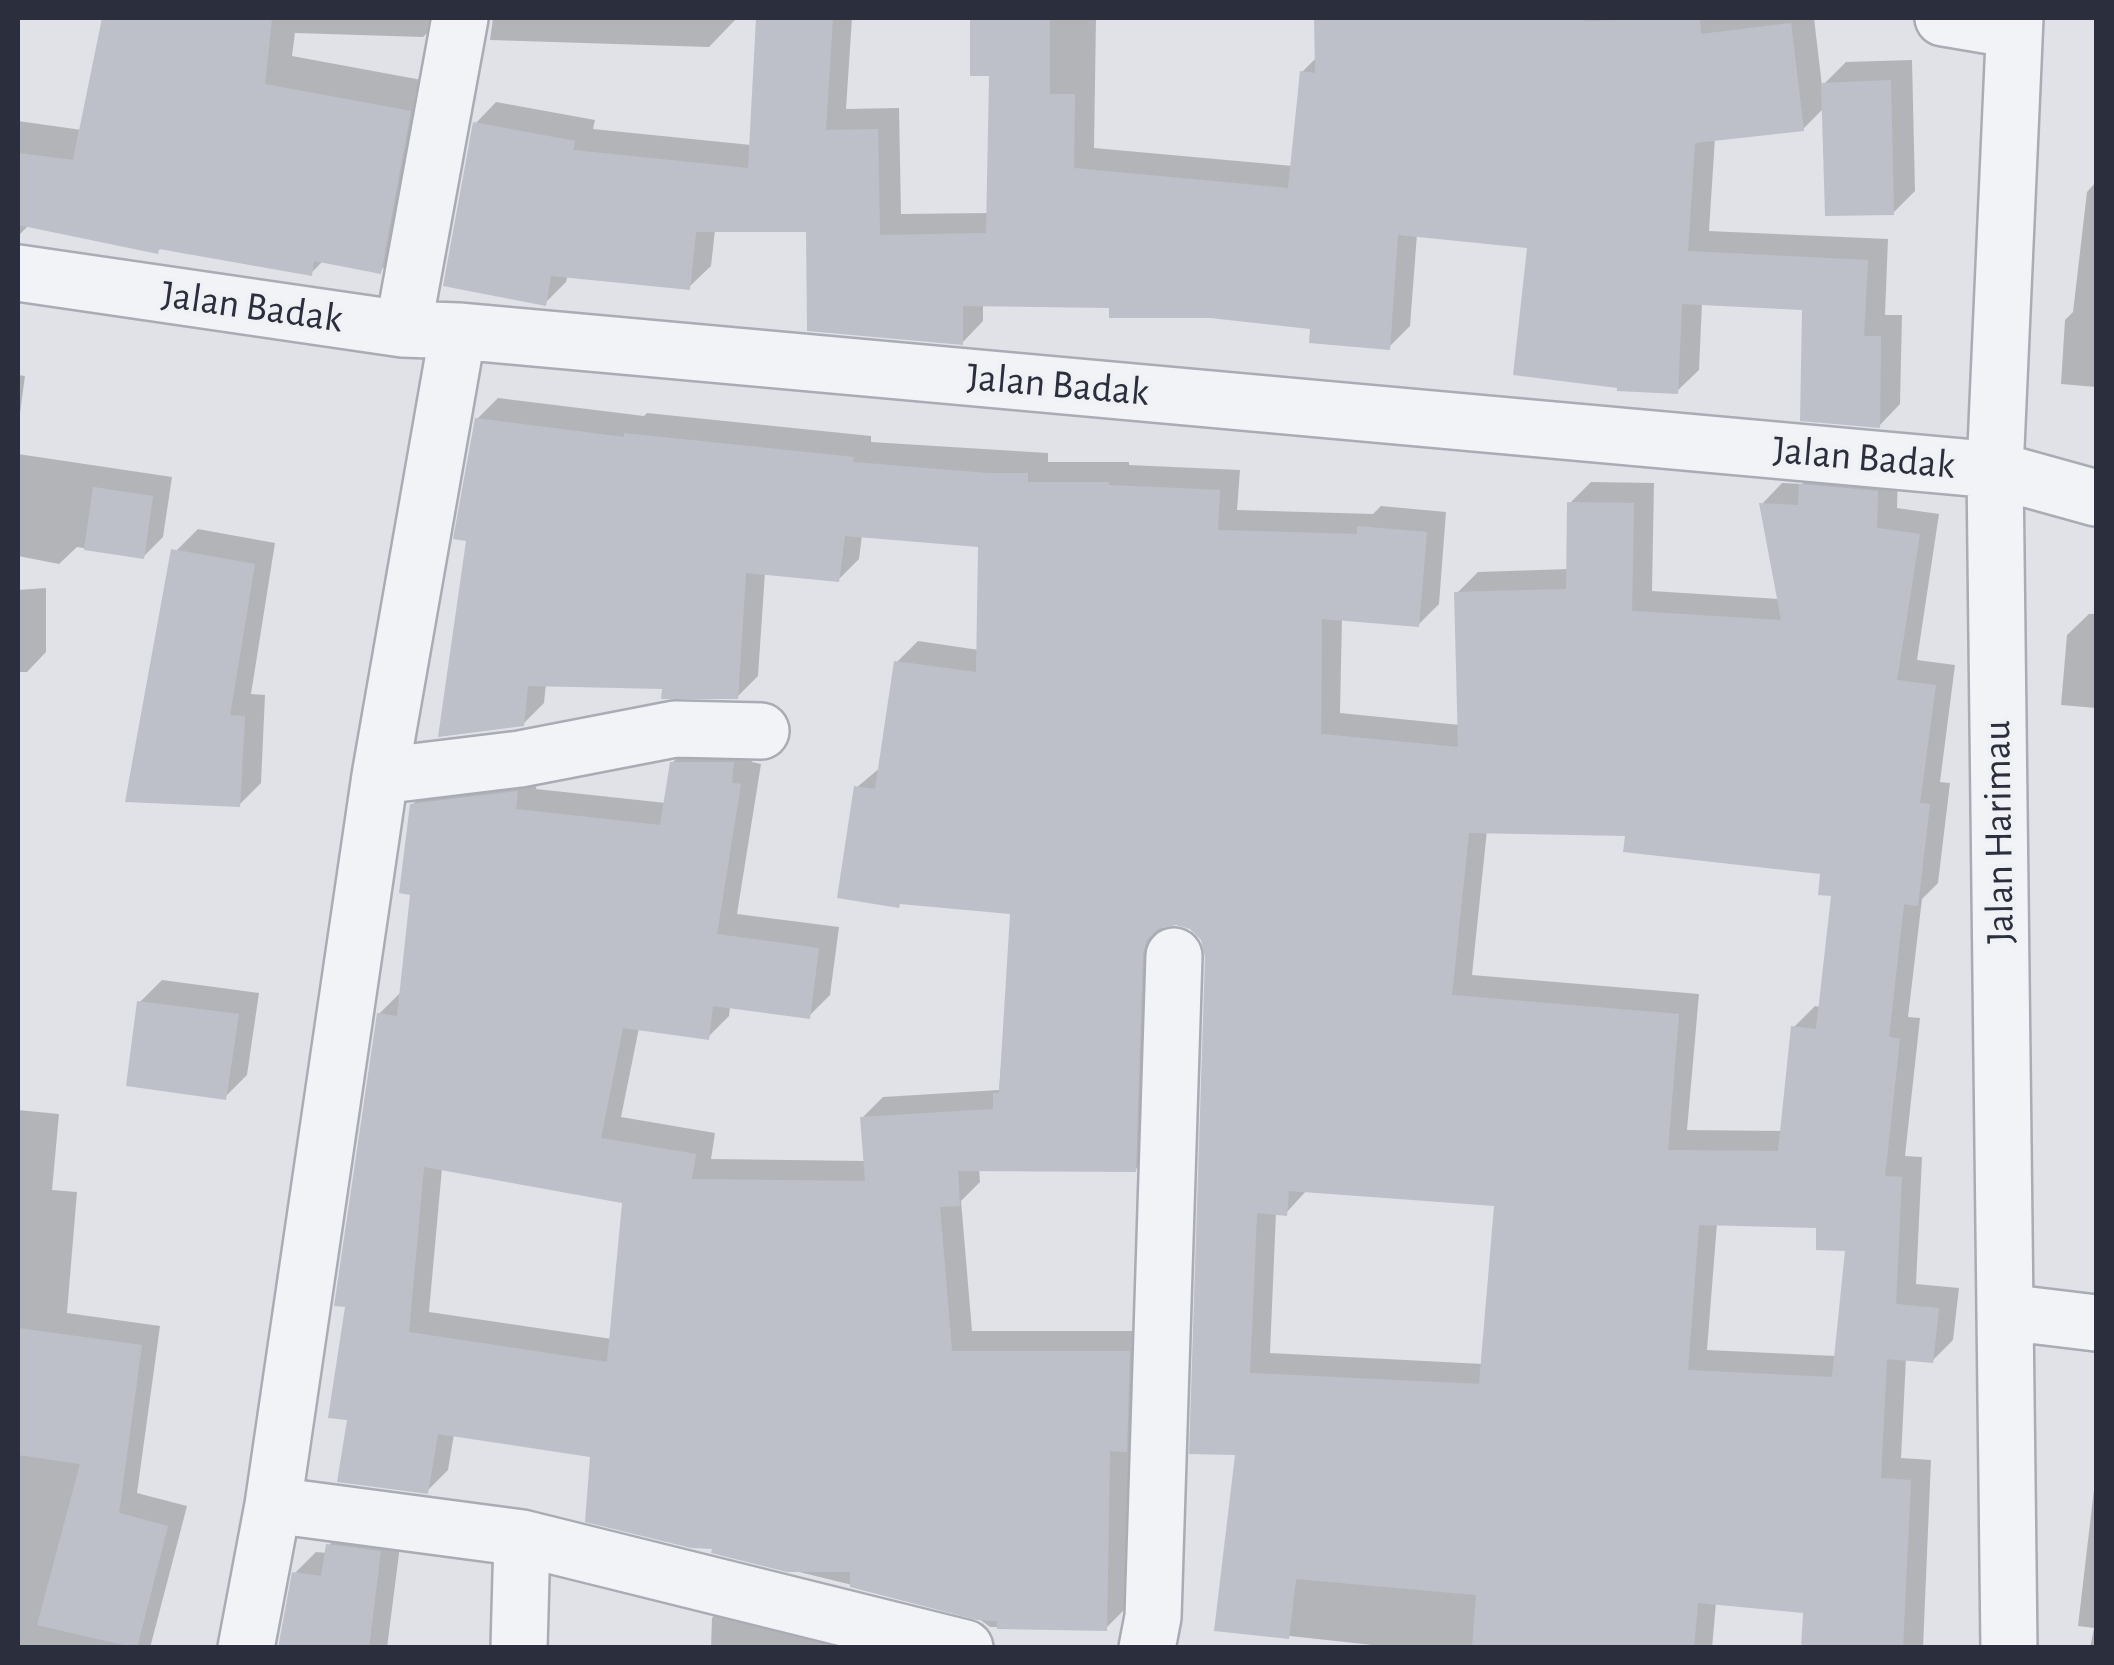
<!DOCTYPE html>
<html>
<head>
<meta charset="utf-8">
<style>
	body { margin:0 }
	#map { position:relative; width:2114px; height:1665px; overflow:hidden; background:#e0e2e7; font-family:"Alegreya Sans",sans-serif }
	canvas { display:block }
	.frame { position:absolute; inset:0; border:20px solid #2a2e3d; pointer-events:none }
</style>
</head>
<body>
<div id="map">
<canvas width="2114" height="1665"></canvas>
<div class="frame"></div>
</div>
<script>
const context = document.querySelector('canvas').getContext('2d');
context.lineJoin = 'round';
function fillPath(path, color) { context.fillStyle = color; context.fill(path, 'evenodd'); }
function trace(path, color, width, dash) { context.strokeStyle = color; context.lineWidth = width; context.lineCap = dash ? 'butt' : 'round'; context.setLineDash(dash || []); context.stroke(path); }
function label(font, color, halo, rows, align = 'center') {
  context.font = font + ' "Alegreya Sans",sans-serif'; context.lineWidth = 8; context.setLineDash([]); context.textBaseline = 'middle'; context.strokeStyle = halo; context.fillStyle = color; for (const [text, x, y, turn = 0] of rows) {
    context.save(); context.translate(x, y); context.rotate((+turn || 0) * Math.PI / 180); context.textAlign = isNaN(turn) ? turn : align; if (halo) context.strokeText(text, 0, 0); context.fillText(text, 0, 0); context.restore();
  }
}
const shadow = new Path2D(`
	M 105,18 L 443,18 L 423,37 L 295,33 L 292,56 L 438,83 L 409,243 L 380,271 L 324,260 L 311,273 L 162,247 L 157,252 L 29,225 L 18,236 L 18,121 L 82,130 Z
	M 493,18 L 737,18 L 709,47 L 490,40 Z
	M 758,18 L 852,18 L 846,109 L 899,108 L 901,214 L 989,213 L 992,73 L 972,73 L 972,18 L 1096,18 L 1094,148 L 1293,166 L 1302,72 L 1317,57 L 1317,18 L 1814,18 L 1822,86 L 1846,62 L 1912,60 L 1915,191 L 1893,213 L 1825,107 L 1803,129 L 1715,138 L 1709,231 L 1888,239 L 1885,315 L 1902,315 L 1900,404 L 1879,426 L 1805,308 L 1702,303 L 1699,370 L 1677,391 L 1530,246 L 1417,234 L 1410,326 L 1389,347 L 1313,327 L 1112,305 L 983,304 L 983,321 L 962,343 L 808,230 L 715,230 L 711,266 L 689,287 L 568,275 L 566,282 L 545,303 L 475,124 L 496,102 L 595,120 L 593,129 L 751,145 Z
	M 2096,182 L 2096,387 L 2061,384 L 2065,320 L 2073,312 L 2087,192 Z
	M 18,375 L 25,376 L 18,428 L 20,394 Z
	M 498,398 L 644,416 L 647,413 L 871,436 L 871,442 L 1048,453 L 1048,462 L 1129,462 L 1129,465 L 1240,470 L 1237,510 L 1373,514 L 1381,506 L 1446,512 L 1439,604 L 1418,625 L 1342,618 L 1340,713 L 1460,725 L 1457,593 L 1478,572 L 1569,569 L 1570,503 L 1591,482 L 1654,483 L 1652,591 L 1779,599 L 1762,504 L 1782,483 L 1802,484 L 1822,464 L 1898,471 L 1897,508 L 1939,514 L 1917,660 L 1955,665 L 1940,782 L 1950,783 L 1938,883 L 1922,899 L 1908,1017 L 1920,1018 L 1905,1156 L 1922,1157 L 1916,1284 L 1959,1288 L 1953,1340 L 1932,1361 L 1906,1358 L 1901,1458 L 1931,1460 L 1923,1648 L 1804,1648 L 1806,1611 L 1716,1602 L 1712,1648 L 1372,1648 L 1372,1645 L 1217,1628 L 1238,1453 L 1208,957 L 1203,939 L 1191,927 L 1176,922 L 1165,925 L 1163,931 L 1156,1149 L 1135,1170 L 979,1168 L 980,1182 L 961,1201 L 972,1331 L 1150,1331 L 1147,1428 L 1130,1445 L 1127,1607 L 1106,1628 L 990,1627 L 974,1615 L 714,1551 L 714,1547 L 592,1455 L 454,1434 L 448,1470 L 427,1491 L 350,1418 L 348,1305 L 379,1014 L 400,993 L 413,893 L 412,805 L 433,784 L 538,771 L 536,789 L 666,803 L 672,763 L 693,742 L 753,742 L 752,762 L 761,764 L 737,914 L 839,927 L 830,995 L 809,1016 L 730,1006 L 729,1016 L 708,1037 L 639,1028 L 621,1117 L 715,1133 L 711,1159 L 866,1161 L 862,1118 L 883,1097 L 999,1090 L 1013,911 L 856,788 L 881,767 L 897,662 L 918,641 L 979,650 L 980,544 L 862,535 L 859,559 L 838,580 L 765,572 L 758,676 L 737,697 L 664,687 L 546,684 L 544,703 L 523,724 L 468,539 L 477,419 ZM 1487,830 L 1628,833 L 1823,872 L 1834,894 L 1821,1007 L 1815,1006 L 1794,1027 L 1783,1131 L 1687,1130 L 1699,994 L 1472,975 ZM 442,1168 L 625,1201 L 612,1339 L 429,1312 ZM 1307,1190 L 1496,1204 L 1483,1364 L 1270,1353 L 1276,1212 L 1286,1213 ZM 1717,1223 L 1819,1226 L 1848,1249 L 1836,1356 L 1707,1350 Z
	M 18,454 L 172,477 L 163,537 L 143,557 L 77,547 L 59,564 L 18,556 Z
	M 198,529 L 275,543 L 251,694 L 265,695 L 261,783 L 239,805 L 176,551 Z
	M 46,588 L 46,652 L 27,672 L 18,672 L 18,590 Z
	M 2089,614 L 2096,614 L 2096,708 L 2061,705 L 2067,635 Z
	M 162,980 L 259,993 L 247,1075 L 225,1097 L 140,1002 Z
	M 18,1110 L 59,1114 L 52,1190 L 77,1192 L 67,1313 L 160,1326 L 137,1493 L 187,1506 L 150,1648 L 18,1648 Z
	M 2096,1472 L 2096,1648 L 2090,1648 L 2094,1628 L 2078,1626 Z
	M 351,1523 L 402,1530 L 387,1648 L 282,1648 L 294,1574 L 316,1552 L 327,1553 L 329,1545 Z
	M 734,1596 L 940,1648 L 711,1648 L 712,1618 Z`);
const building = new Path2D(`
	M 102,18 L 272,18 L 265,84 L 411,111 L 381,274 L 314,261 L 312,276 L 159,249 L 158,254 L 18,225 L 18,153 L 73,160 Z
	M 756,18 L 833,18 L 826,130 L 878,129 L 880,235 L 986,233 L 989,76 L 970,76 L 970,18 L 1050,18 L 1050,94 L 1075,94 L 1074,168 L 1288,188 L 1300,71 L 1315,73 L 1314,18 L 1584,18 L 1584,21 L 1700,18 L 1701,34 L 1791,23 L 1804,131 L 1695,143 L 1688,251 L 1868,260 L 1864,336 L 1881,336 L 1880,428 L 1800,421 L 1802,310 L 1682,304 L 1678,394 L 1617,391 L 1617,388 L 1513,375 L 1527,248 L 1398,235 L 1390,350 L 1309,343 L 1310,329 L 1210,318 L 1109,318 L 1109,308 L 963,306 L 963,345 L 807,331 L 806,232 L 696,232 L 690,290 L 551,276 L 546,306 L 443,286 L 473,122 L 575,141 L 573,150 L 748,168 Z
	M 1891,80 L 1894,215 L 1825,216 L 1821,83 Z
	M 475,418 L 624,437 L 624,433 L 854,457 L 853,462 L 987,473 L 1028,473 L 1028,482 L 1109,482 L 1109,485 L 1220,490 L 1218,530 L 1357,534 L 1357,526 L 1427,532 L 1419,627 L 1322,619 L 1321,734 L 1458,747 L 1454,592 L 1566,589 L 1567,502 L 1634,503 L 1632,611 L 1781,620 L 1759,503 L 1798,505 L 1799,484 L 1878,491 L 1877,528 L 1920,534 L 1897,680 L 1936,685 L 1920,803 L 1930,804 L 1918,906 L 1904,904 L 1889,1037 L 1900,1039 L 1885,1176 L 1902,1177 L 1896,1304 L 1939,1308 L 1933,1363 L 1887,1359 L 1881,1478 L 1911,1480 L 1903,1648 L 1801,1648 L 1803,1613 L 1698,1603 L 1694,1648 L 1472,1648 L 1476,1595 L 1296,1579 L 1289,1639 L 1214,1631 L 1235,1455 L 1189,1454 L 1205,957 L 1201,940 L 1190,929 L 1176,925 L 1158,929 L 1147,940 L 1143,954 L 1136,1172 L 958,1171 L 960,1206 L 940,1207 L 952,1351 L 1130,1351 L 1127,1452 L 1110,1451 L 1107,1631 L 997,1629 L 997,1621 L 977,1620 L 850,1587 L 850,1572 L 787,1572 L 711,1553 L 712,1549 L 691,1548 L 585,1522 L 590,1457 L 438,1434 L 428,1494 L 337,1482 L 347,1420 L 328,1418 L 345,1307 L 334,1306 L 377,1013 L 397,1016 L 410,895 L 399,893 L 410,804 L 518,791 L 516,809 L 660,825 L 670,762 L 734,762 L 732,783 L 741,784 L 717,934 L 819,948 L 810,1019 L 713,1006 L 709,1040 L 623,1028 L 601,1138 L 696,1154 L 692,1179 L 865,1181 L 860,1117 L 993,1109 L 993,1093 L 999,1093 L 1010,914 L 900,904 L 899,908 L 837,898 L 854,786 L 875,789 L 894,661 L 976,672 L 978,547 L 845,536 L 839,582 L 746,573 L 738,699 L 661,699 L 662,689 L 528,686 L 524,726 L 438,737 L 466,541 L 453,539 ZM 1469,833 L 1625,836 L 1623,852 L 1820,874 L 1818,895 L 1831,896 L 1816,1029 L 1791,1026 L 1778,1151 L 1668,1150 L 1679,1014 L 1452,995 ZM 424,1167 L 622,1203 L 607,1362 L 409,1332 ZM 1289,1191 L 1494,1206 L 1479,1384 L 1250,1373 L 1257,1213 L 1287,1216 ZM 1699,1225 L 1816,1228 L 1816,1250 L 1845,1251 L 1832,1377 L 1688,1370 Z
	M 93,487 L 153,496 L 144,559 L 84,550 Z
	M 171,549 L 255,564 L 230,715 L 245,716 L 240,807 L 125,802 Z
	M 137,1001 L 239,1014 L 226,1100 L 126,1086 Z
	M 18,1328 L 142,1345 L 119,1513 L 168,1526 L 137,1648 L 37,1625 L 80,1464 L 18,1455 Z
	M 326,1544 L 381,1551 L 369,1648 L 278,1648 L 292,1572 L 321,1576 Z`);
const minor = new Path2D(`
	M 1943,18 L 2014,30
	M 18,273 L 403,329 L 458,331 L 1995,470 L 2096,498
	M 403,329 L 460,18
	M 380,776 L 520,759 L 675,729 L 761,731
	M 2005,1312 L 2096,1323
	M 273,1505 L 522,1538 L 965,1648
	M 246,1648 L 273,1505 L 380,776 L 458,331
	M 519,1648 L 522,1538
	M 1147,1648 L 1153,1617 L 1174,956
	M 2009,1648 L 1995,470 L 2015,18`);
const streetNames = [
	["Jalan Badak",252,307,8],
	["Jalan Badak",1058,385,5],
	["Jalan Badak",1864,458,5],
	["Jalan Harimau",1999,832,-91]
];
fillPath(shadow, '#0003');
fillPath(building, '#bec0c9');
trace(minor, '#a9acb4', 60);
trace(minor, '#f2f3f6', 55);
label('40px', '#2a2e3d', '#eff1f5', streetNames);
</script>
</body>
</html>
